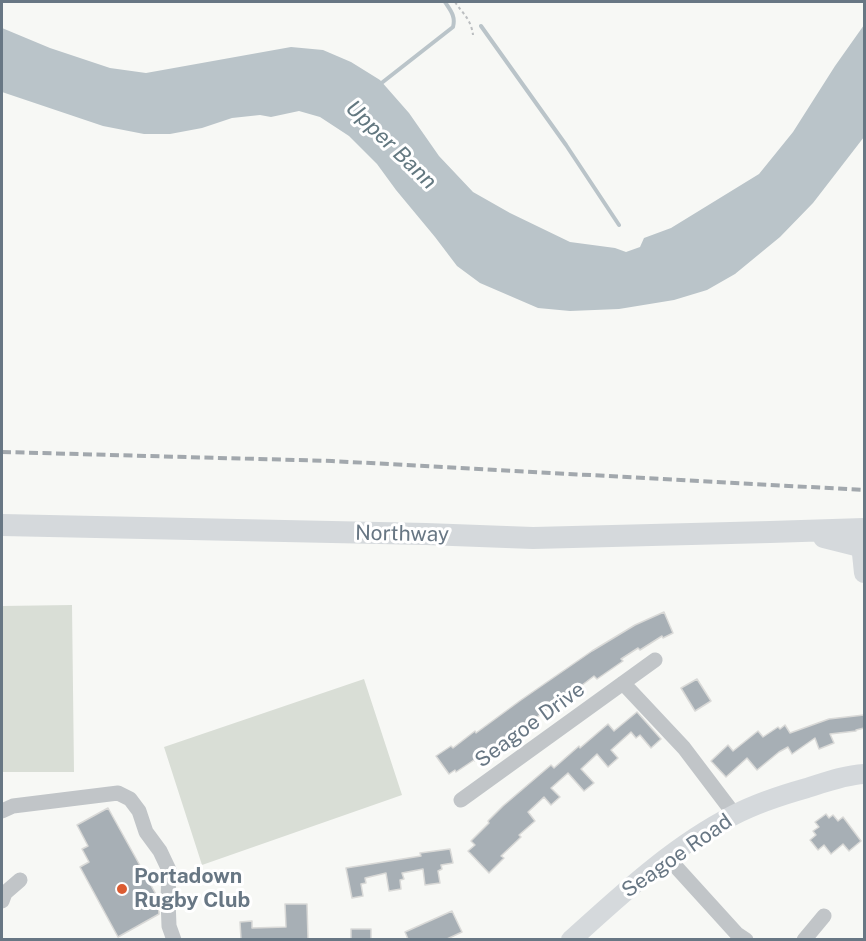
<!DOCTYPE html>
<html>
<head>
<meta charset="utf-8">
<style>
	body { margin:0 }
	#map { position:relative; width:866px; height:941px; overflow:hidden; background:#f7f8f5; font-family:"Public Sans",sans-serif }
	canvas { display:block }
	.frame { position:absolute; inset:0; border:3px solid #687784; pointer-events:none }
</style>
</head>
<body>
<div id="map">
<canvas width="866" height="941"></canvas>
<div class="frame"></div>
</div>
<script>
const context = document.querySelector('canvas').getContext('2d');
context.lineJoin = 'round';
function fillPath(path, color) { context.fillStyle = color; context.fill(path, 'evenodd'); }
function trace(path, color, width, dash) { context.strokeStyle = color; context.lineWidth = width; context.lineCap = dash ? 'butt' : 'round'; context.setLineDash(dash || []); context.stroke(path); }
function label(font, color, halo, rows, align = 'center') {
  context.font = font + ' "Public Sans",sans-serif'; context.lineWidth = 6; context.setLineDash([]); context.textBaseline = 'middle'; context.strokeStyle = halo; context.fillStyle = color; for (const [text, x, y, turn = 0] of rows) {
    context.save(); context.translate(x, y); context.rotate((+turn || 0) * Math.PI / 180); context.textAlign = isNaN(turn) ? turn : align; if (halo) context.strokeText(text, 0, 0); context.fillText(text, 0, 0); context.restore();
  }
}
const green = new Path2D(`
	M 72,605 L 74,772 L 2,772 L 2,606 Z
	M 364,679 L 402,795 L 202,865 L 164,747 Z`);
const water = new Path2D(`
	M 864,25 L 864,137 L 813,203 L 780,237 L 735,274 L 707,290 L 674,300 L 619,309 L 570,311 L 538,308 L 480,283 L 457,266 L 435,237 L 396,190 L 377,164 L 349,136 L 320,117 L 299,111 L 271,117 L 260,115 L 232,118 L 202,128 L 170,134 L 144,134 L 103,126 L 2,92 L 2,28 L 50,48 L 110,68 L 146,73 L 291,47 L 323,50 L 351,62 L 380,80 L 409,113 L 439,156 L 473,192 L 510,213 L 570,242 L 615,248 L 626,252 L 640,247 L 644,238 L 671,228 L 759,174 L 793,132 L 835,66 Z`);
const stream = new Path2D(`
	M 481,26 L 566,145 L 619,225
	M 379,85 L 453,27 C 456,16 450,10 445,2`);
const building = new Path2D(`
	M 664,612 L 673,633 L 663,638 L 662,636 L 640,650 L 638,648 L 621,659 L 623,661 L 597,679 L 594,676 L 577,689 L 578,691 L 561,704 L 551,711 L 549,708 L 504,742 L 502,740 L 475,761 L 474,760 L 456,772 L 455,770 L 449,774 L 436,756 L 451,746 L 453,748 L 475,731 L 476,733 L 521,700 L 592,651 L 635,625 Z
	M 697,679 L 711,701 L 695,711 L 681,688 Z
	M 637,712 L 661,739 L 651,748 L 640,735 L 636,738 L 631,732 L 611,750 L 618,758 L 608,767 L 597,754 L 581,769 L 594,783 L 584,791 L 568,773 L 551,788 L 560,797 L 551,805 L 544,797 L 528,812 L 535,821 L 519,835 L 521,837 L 501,856 L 504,858 L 489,873 L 468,851 L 475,845 L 471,841 L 489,823 L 488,821 L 503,806 L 551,765 L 554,768 L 579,746 L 580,748 L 608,724 L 614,731 Z
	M 864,715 L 864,728 L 856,730 L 856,731 L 830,734 L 834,743 L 819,749 L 815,738 L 792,754 L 788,747 L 779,752 L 757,770 L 747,758 L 726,777 L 711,761 L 728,745 L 733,751 L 758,731 L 763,737 L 778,727 L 780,729 L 785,725 L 790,733 L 829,719 Z
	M 108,808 L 158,898 L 159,914 L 118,937 L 80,867 L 89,862 L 82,849 L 88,846 L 77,825 Z
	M 826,814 L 829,818 L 833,815 L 838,821 L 843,817 L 861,841 L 849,851 L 843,844 L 831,854 L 824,845 L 818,850 L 810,840 L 816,835 L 813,831 L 819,827 L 815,822 Z
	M 450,849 L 453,863 L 441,865 L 442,869 L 438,871 L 440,883 L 425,885 L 423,869 L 402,873 L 404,879 L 400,880 L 401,889 L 389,891 L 386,873 L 365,878 L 366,883 L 361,884 L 363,896 L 352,898 L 346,868 L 421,856 L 420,853 Z
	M 285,904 L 307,904 L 308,939 L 241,939 L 240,922 L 252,921 L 252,928 L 286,927 Z
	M 452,911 L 462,932 L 447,939 L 408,939 L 405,932 Z
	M 351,929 L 371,929 L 371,939 L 351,939 Z`);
const path = new Path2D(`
	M 455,2 C 463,14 471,19 473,35`);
const minor = new Path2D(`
	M 623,683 L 684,748 L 734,814
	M 461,800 L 655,660
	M 2,811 L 13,806 L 118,793 L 130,799 L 139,811 L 146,832 L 160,851 L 169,870 L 168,899 L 169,926 L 174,940
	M 668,858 L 737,934 L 746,940
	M 2,901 L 5,893 L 20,880
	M 804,940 L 824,916`);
const major = new Path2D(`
	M 860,534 L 864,573
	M 571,940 C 622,894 673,846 734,815 C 757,803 782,795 807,788 C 826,782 845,775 864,774`);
const highway = new Path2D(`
	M 2,525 L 426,534 L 533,538 L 770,532 L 864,529
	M 824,537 L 864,547`);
const rail = new Path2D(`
	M 2,452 L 332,461 L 864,490`);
const markers = [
	[122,889,6,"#db5c32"]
];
const streetNames = [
	["Northway",402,534,1],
	["Seagoe Drive",530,725,-36],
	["Seagoe Road",677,856,-35]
];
const poiNames = [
	["Portadown",134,877],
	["Rugby Club",134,901]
];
const waterNames = [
	["Upper Bann",391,145,44]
];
fillPath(green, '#d9ded6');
fillPath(water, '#bac4c9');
trace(stream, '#bac4c9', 4);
fillPath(building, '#a7afb5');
trace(building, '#d9d9d7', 1.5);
trace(path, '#bbbec0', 2, [3, 3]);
trace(minor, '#c1c5c8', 15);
trace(major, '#d5d9dc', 20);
trace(highway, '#d5d9dc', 22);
trace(rail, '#a2a8ad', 4, [9, 4.5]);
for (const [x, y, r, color] of markers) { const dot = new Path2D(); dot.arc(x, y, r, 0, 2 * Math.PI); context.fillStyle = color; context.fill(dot); trace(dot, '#fff', 2); }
label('21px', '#687784', '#fff', streetNames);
label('bold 21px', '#687784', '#fff', poiNames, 'left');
label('italic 22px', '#637880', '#fff', waterNames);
</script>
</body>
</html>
